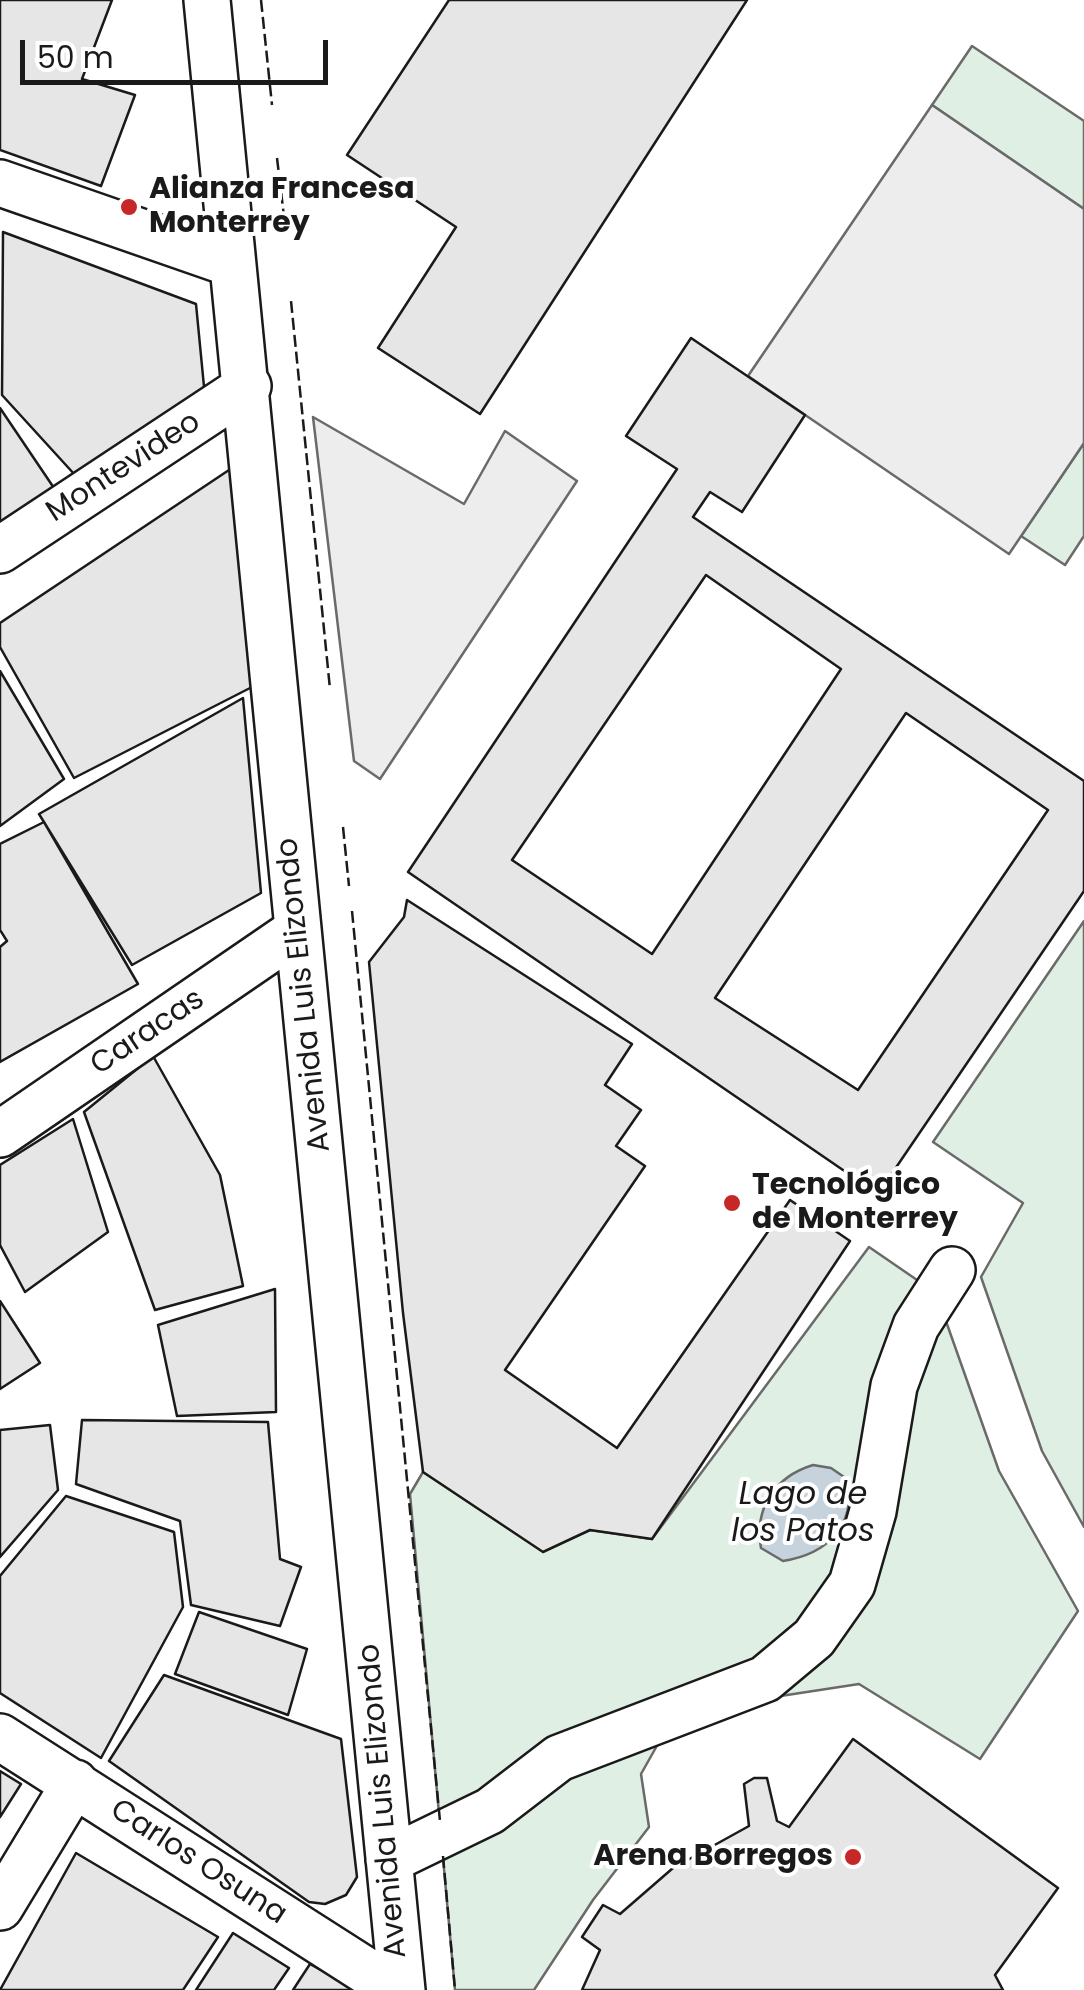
<!DOCTYPE html>
<html>
<head>
<meta charset="utf-8">
<style>
	body { margin:0 }
	#map { position:relative; width:1084px; height:1990px; overflow:hidden; background:#fff; font-family:Poppins,sans-serif }
	canvas { display:block }
	.scale { position:absolute; left:20px; top:40px; width:308px; height:45px; box-sizing:border-box; border:5px solid #1a1a1a; border-top:0; padding-left:12px; font-size:30px; line-height:35px; white-space:nowrap; color:#1a1a1a; -webkit-text-stroke:8px #fff; paint-order:stroke }
</style>
</head>
<body>
<div id="map">
<canvas width="1084" height="1990"></canvas>
<div class="scale">50 m</div>
</div>
<script>
const context = document.querySelector('canvas').getContext('2d');
context.lineJoin = 'round';
function fillPath(path, color) { context.fillStyle = color; context.fill(path, 'evenodd'); }
function trace(path, color, width, dash) { context.strokeStyle = color; context.lineWidth = width; context.lineCap = dash ? 'butt' : 'round'; context.setLineDash(dash || []); context.stroke(path); }
function label(font, color, halo, rows, align = 'center') {
  context.font = font + ' Poppins,sans-serif'; context.lineWidth = 8; context.setLineDash([]); context.textBaseline = 'middle'; context.strokeStyle = halo; context.fillStyle = color; for (const [text, x, y, turn = 0] of rows) {
    context.save(); context.translate(x, y); context.rotate((+turn || 0) * Math.PI / 180); context.textAlign = isNaN(turn) ? turn : align; if (halo) context.strokeText(text, 0, 0); context.fillText(text, 0, 0); context.restore();
  }
}
const green = new Path2D(`
	M 972,46 L 1084,121 L 1084,209 L 932,105 Z
	M 1084,443 L 1084,536 L 1065,565 L 1021,536 Z
	M 1084,921 L 1084,1527 L 1042,1451 L 981,1277 L 1023,1203 L 933,1142 Z
	M 869,1247 L 936,1293 L 999,1471 L 1078,1611 L 980,1759 L 859,1684 L 676,1712 L 641,1774 L 649,1827 L 593,1900 L 534,1990 L 455,1990 L 410,1494 L 423,1472 L 543,1551 L 590,1530 L 652,1539 Z`);
const parking = new Path2D(`
	M 932,105 L 1084,209 L 1084,443 L 1009,554 L 748,376 Z
	M 313,417 L 464,504 L 505,431 L 577,481 L 380,779 L 354,761 Z`);
const water = new Path2D(`
	M 813,1465 L 831,1468 L 847,1479 C 857,1526 827,1554 783,1561 L 761,1548 C 754,1509 774,1477 813,1465 Z`);
const building = new Path2D(`
	M 0,0 L 112,0 L 82,79 L 135,95 L 101,186 L 0,150 Z
	M 449,0 L 747,0 L 480,414 L 378,348 L 456,227 L 347,155 Z
	M 3,232 L 196,304 L 205,397 L 75,475 L 2,395 Z
	M 691,338 L 805,415 L 742,512 L 710,492 L 693,517 L 1084,781 L 1084,891 L 878,1194 L 408,872 L 677,469 L 626,436 ZM 706,575 L 841,669 L 652,954 L 512,860 ZM 906,713 L 1048,810 L 858,1090 L 715,998 Z
	M 0,408 L 56,491 L 0,526 Z
	M 232,468 L 252,687 L 74,778 L 0,647 L 0,623 Z
	M 0,671 L 64,779 L 0,826 Z
	M 243,698 L 261,893 L 132,965 L 39,814 Z
	M 44,822 L 138,984 L 0,1062 L 0,947 L 7,941 L 0,930 L 0,844 Z
	M 407,900 L 632,1044 L 605,1085 L 641,1110 L 616,1146 L 645,1166 L 505,1370 L 617,1448 L 790,1200 L 850,1241 L 652,1539 L 590,1530 L 543,1552 L 423,1472 L 403,1313 L 369,962 L 404,917 Z
	M 153,1056 L 220,1175 L 243,1286 L 155,1310 L 84,1112 Z
	M 73,1119 L 108,1232 L 25,1292 L 0,1245 L 0,1165 Z
	M 275,1289 L 276,1412 L 177,1416 L 158,1325 Z
	M 0,1301 L 40,1363 L 0,1389 Z
	M 82,1420 L 268,1422 L 280,1559 L 301,1567 L 280,1626 L 191,1605 L 180,1521 L 76,1484 Z
	M 50,1425 L 58,1490 L 0,1557 L 0,1430 Z
	M 66,1496 L 174,1532 L 183,1607 L 101,1758 L 0,1693 L 0,1576 Z
	M 199,1612 L 307,1649 L 288,1715 L 175,1674 Z
	M 164,1675 L 341,1739 L 357,1877 L 346,1895 L 325,1904 L 309,1902 L 109,1761 Z
	M 853,1739 L 1058,1888 L 995,1975 L 1003,1990 L 582,1990 L 600,1950 L 582,1937 L 603,1905 L 620,1914 L 673,1868 L 749,1826 L 744,1784 L 754,1778 L 767,1778 L 777,1821 L 789,1827 Z
	M 0,1771 L 21,1784 L 0,1817 Z
	M 76,1853 L 218,1937 L 183,1990 L 0,1990 Z
	M 233,1933 L 289,1968 L 274,1990 L 196,1990 Z
	M 310,1964 L 358,1990 L 293,1990 Z`);
const minor = new Path2D(`
	M 207,0 L 402,1990
	M 0,183 L 230,263
	M 0,550 L 248,386
	M 0,1134 L 295,932
	M 0,1737 L 396,1990
	M 389,1860 L 490,1811 L 559,1758 L 765,1679 L 814,1638 L 852,1584 L 873,1511 L 894,1386 L 916,1326 L 952,1270
	M 0,1907 L 75,1783`);
const fence = new Path2D(`
	M 261,0 L 272,105
	M 277,158 L 285,225
	M 291,301 L 330,689
	M 343,827 L 349,886
	M 352,911 L 440,1821
	M 443,1856 L 455,1990`);
const markers = [
	[129,207,10,"#c62828"],
	[732,1203,10,"#c62828"],
	[853,1857,10,"#c62828"]
];
const poiNames = [
	["Alianza Francesa",149,190],
	["Monterrey",149,224],
	["Tecnológico",752,1186],
	["de Monterrey",752,1220],
	["Arena Borregos",833,1857,"right"]
];
const streetNames = [
	["Montevideo",124,468,-33],
	["Avenida Luis Elizondo",305,995,-96],
	["Caracas",148,1033,-34],
	["Avenida Luis Elizondo",384,1801,-95],
	["Carlos Osuna",198,1863,33]
];
const waterNames = [
	["Lago de",803,1496],
	["los Patos",803,1533]
];
fillPath(green, '#e0efe3');
trace(green, '#6a6a6a', 2.5);
fillPath(parking, '#ededed');
trace(parking, '#6a6a6a', 2.5);
fillPath(water, '#c6d2dc');
trace(water, '#6a6a6a', 2.5);
fillPath(building, '#e6e6e6');
trace(building, '#1a1a1a', 2.5);
trace(minor, '#1a1a1a', 50);
trace(minor, '#fff', 45);
trace(fence, '#1a1a1a', 2.5, [12, 5]);
for (const [x, y, r, color] of markers) { const dot = new Path2D(); dot.arc(x, y, r, 0, 2 * Math.PI); context.fillStyle = color; context.fill(dot); trace(dot, '#fff', 4); }
label('bold 30px', '#1a1a1a', '#fff', poiNames, 'left');
label('30px', '#1a1a1a', '#fff', streetNames);
label('italic 32px', '#1a1a1a', '#fff', waterNames);
</script>
</body>
</html>
